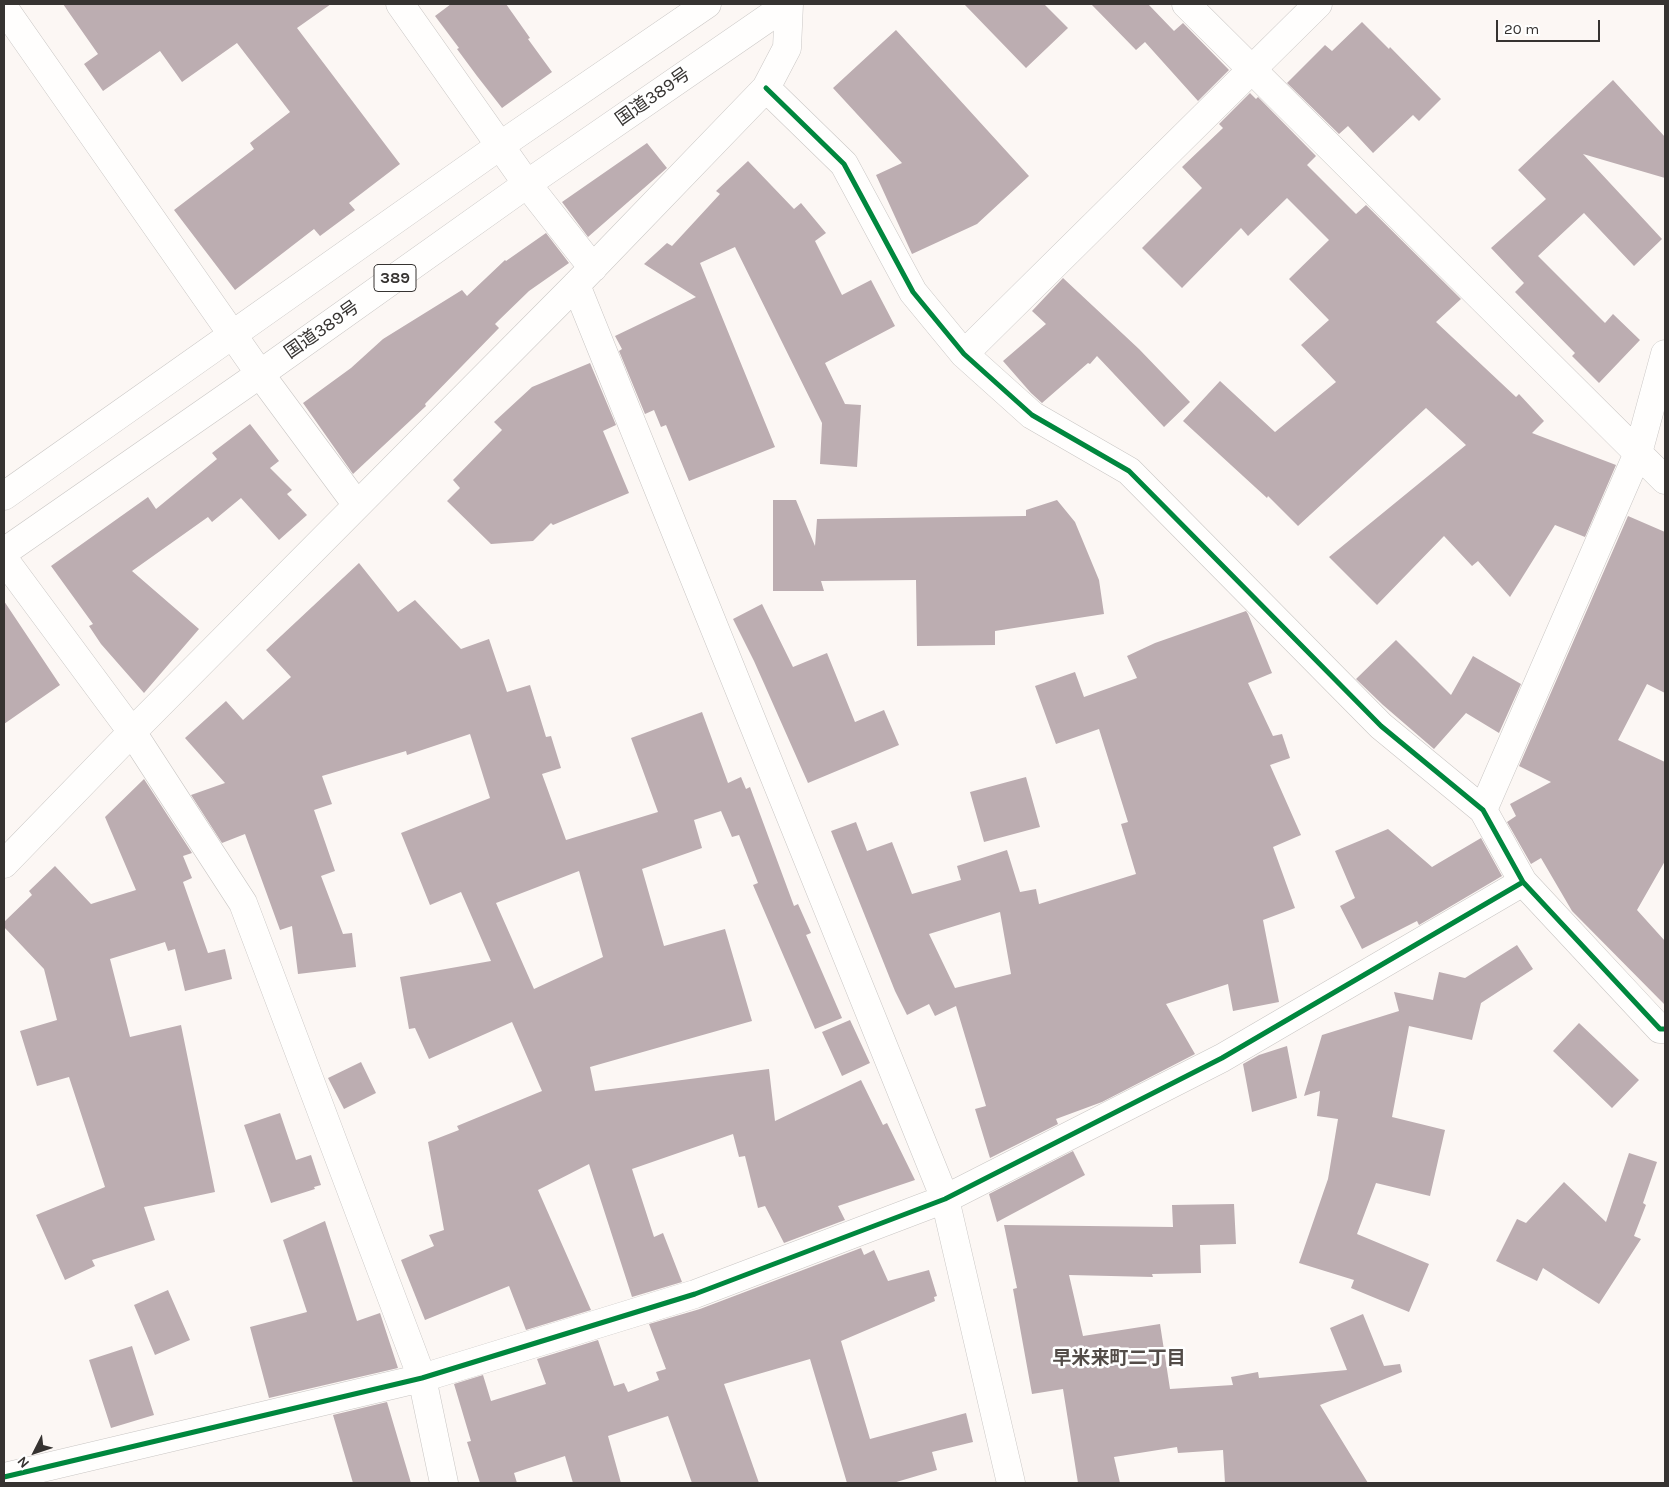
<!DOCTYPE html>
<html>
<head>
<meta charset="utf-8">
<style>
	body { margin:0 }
	#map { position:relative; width:1669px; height:1487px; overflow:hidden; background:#fcf7f4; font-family:Karla,sans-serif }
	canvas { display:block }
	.frame { position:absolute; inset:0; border:5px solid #363331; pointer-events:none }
	.north { position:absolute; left:10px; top:1427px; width:50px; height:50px; -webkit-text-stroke:4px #fff; paint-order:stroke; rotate:229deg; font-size:14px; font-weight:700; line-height:20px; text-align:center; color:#363331 }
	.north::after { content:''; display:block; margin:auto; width:18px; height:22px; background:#363331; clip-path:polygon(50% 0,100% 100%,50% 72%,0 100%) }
	.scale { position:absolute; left:1496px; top:20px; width:104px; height:22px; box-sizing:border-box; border:2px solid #363331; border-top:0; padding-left:6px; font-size:15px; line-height:18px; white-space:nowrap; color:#363331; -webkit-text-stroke:4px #fff; paint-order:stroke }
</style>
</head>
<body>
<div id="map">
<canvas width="1669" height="1487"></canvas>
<div class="frame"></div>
<div class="north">N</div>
<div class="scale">20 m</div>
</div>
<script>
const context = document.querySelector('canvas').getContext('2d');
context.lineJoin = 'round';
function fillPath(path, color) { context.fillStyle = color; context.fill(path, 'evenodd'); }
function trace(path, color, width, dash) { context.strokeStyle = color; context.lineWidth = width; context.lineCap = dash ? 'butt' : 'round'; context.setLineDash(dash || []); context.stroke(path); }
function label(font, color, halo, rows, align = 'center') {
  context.font = font + ' Karla,"Noto Sans JP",sans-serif'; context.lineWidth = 5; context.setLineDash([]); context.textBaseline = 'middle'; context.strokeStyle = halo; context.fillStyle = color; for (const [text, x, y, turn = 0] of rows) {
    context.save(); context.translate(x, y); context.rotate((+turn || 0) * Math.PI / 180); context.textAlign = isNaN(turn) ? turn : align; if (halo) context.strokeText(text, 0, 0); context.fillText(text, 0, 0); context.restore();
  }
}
const building = new Path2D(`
	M 63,4 L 331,4 L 297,28 L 400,164 L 349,203 L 355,210 L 320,236 L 314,229 L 235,290 L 174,210 L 254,149 L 250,143 L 290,112 L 237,43 L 182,82 L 160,51 L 103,91 L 84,64 L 98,54 Z
	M 451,4 L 506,4 L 530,38 L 528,39 L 552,72 L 502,108 L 477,76 L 457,49 L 459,48 L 435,16 Z
	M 964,4 L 1044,4 L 1068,28 L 1026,68 Z
	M 1091,4 L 1148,4 L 1174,31 L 1183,23 L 1229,70 L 1198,101 L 1145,42 L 1136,50 Z
	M 1362,22 L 1389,49 L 1390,47 L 1441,99 L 1419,121 L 1413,115 L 1373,153 L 1348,126 L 1339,134 L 1287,83 L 1325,45 L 1332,51 Z
	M 896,30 L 1029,176 L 977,224 L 912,254 L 876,175 L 902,163 L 833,88 Z
	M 1613,80 L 1665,137 L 1665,178 L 1583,154 L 1662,239 L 1634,266 L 1584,213 L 1538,256 L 1605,323 L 1613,314 L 1640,340 L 1599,383 L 1572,356 L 1575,353 L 1515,292 L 1524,283 L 1491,248 L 1546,199 L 1518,170 Z
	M 1250,93 L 1256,99 L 1258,97 L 1316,156 L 1307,165 L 1356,214 L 1366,205 L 1461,299 L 1436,322 L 1516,397 L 1519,394 L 1544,421 L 1532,433 L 1616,465 L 1585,537 L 1555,525 L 1510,597 L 1478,561 L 1472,566 L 1444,536 L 1377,605 L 1329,557 L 1466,445 L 1426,408 L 1298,526 L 1268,496 L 1267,498 L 1183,421 L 1220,381 L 1275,432 L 1336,382 L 1301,345 L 1329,320 L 1289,279 L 1329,240 L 1287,198 L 1248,236 L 1241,228 L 1182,288 L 1142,248 L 1202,188 L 1182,167 L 1223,128 L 1219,124 Z
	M 647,143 L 667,168 L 588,237 L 562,202 Z
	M 748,161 L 794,209 L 801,203 L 826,233 L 815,241 L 842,295 L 871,280 L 895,326 L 825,363 L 845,404 L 861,405 L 857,467 L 820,464 L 822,423 L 735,247 L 700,263 L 775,447 L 689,481 L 666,425 L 661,427 L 654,410 L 645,414 L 619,351 L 622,349 L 615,336 L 696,297 L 644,264 L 667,243 L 672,246 L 720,194 L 716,191 Z
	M 546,233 L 569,263 L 529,291 L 495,324 L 499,328 L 425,404 L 426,406 L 353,474 L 303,403 L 351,368 L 383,339 L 462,290 L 467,296 L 505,260 L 506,261 Z
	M 1063,278 L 1139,349 L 1190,402 L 1164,427 L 1097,356 L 1090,364 L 1088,363 L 1042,403 L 1031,393 L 1003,361 L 1046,324 L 1032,311 Z
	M 590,363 L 616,425 L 603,431 L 629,493 L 553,525 L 551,523 L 533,541 L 491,544 L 447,501 L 460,488 L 453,480 L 502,430 L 494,422 L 532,387 Z
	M 250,424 L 279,461 L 270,468 L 292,490 L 287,494 L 307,515 L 279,540 L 241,498 L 212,522 L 208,517 L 132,571 L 199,629 L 144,693 L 101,644 L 89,626 L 93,624 L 51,566 L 148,497 L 156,509 L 217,459 L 212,453 Z
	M 773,500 L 796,500 L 815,546 L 817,519 L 1026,516 L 1026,510 L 1057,500 L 1075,522 L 1099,580 L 1104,614 L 995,631 L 995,645 L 917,646 L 916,580 L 821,581 L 824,591 L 773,591 Z
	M 1628,516 L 1665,532 L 1665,693 L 1647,684 L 1618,740 L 1665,762 L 1665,861 L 1637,910 L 1665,941 L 1665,1005 L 1572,911 L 1541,858 L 1531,864 L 1507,822 L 1516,816 L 1510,804 L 1551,782 L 1519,766 Z
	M 359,563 L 398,612 L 415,600 L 461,649 L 489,639 L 507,692 L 530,685 L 546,737 L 551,736 L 561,768 L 542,774 L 566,840 L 658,812 L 631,738 L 702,712 L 728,783 L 741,777 L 746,789 L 750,787 L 794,906 L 798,904 L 811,933 L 806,935 L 842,1018 L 815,1029 L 753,885 L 758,883 L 739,835 L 732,837 L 721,811 L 694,820 L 702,848 L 642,869 L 664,946 L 725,929 L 752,1021 L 590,1067 L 595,1091 L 769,1069 L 775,1121 L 861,1080 L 883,1125 L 887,1123 L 915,1180 L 838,1206 L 845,1220 L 784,1243 L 765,1206 L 758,1208 L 745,1156 L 739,1157 L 733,1134 L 632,1169 L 654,1237 L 663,1233 L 682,1282 L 632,1297 L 589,1164 L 538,1190 L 591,1310 L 526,1330 L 509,1286 L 425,1320 L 401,1260 L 434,1246 L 429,1235 L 444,1230 L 428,1142 L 459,1130 L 457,1126 L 542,1091 L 512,1022 L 429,1059 L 415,1028 L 409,1029 L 400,977 L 491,961 L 461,892 L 430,905 L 401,833 L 490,798 L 470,734 L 407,755 L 406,751 L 322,776 L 332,804 L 314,810 L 335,871 L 321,876 L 343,934 L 352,933 L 356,967 L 298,974 L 292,926 L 280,930 L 245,834 L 222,843 L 191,795 L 225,783 L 185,738 L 226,701 L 243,720 L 291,677 L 266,650 ZM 579,871 L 603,957 L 534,989 L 496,903 Z
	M 4,601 L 60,685 L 4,724 Z
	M 762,604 L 793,667 L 827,653 L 855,722 L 884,710 L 899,745 L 808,783 L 754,661 L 733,619 Z
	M 1246,611 L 1248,614 L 1272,673 L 1248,683 L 1273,736 L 1282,734 L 1290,758 L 1270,765 L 1301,835 L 1273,847 L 1295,908 L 1263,920 L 1279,1002 L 1233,1011 L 1228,984 L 1166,1004 L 1195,1054 L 1102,1102 L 1056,1119 L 1058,1124 L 990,1158 L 975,1109 L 986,1106 L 956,1006 L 935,1016 L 929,1004 L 907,1015 L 895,991 L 831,831 L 856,822 L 867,851 L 892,842 L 912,894 L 961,880 L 957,866 L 1007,850 L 1020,892 L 1036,889 L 1039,904 L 1136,874 L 1121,824 L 1128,822 L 1099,729 L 1056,744 L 1035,686 L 1075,672 L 1084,697 L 1137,678 L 1127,656 L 1155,643 ZM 1000,912 L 1011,974 L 955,988 L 929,934 Z
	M 1396,640 L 1451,695 L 1473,656 L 1521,684 L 1499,733 L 1466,713 L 1434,749 L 1383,705 L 1356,679 Z
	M 1026,777 L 1040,827 L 984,842 L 970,792 Z
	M 144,779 L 192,853 L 183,856 L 192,878 L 183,882 L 208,953 L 225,949 L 232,979 L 185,991 L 175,949 L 168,951 L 165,942 L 110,959 L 130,1037 L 181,1025 L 215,1192 L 144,1207 L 155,1240 L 92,1260 L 95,1266 L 65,1280 L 36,1215 L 105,1187 L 69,1077 L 37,1086 L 20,1031 L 57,1020 L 44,969 L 4,927 L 4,922 L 32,895 L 29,891 L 55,866 L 91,904 L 136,890 L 105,817 Z
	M 1388,829 L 1432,867 L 1481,838 L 1502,876 L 1419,925 L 1417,921 L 1362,949 L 1340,906 L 1355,898 L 1335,851 Z
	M 1517,945 L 1533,969 L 1481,1003 L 1472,1040 L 1409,1026 L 1392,1117 L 1445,1130 L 1430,1196 L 1376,1183 L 1357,1234 L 1429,1264 L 1409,1312 L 1351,1288 L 1354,1280 L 1299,1263 L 1328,1179 L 1338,1119 L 1317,1116 L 1320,1091 L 1304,1096 L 1322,1035 L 1399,1011 L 1394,992 L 1433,1000 L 1439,972 L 1465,978 Z
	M 850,1020 L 870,1063 L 842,1076 L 822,1032 Z
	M 1579,1023 L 1639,1080 L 1612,1108 L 1553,1051 Z
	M 1287,1046 L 1297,1098 L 1252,1112 L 1243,1064 L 1259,1055 Z
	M 361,1062 L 376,1093 L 344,1109 L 328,1078 Z
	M 280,1113 L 296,1160 L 311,1155 L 321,1185 L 314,1187 L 315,1189 L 271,1203 L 244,1125 Z
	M 1073,1151 L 1085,1175 L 997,1222 L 989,1194 Z
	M 1629,1153 L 1657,1162 L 1643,1203 L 1646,1205 L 1634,1236 L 1641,1239 L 1599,1304 L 1543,1268 L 1537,1281 L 1496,1261 L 1517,1219 L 1526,1223 L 1564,1182 L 1606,1222 Z
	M 1234,1204 L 1236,1244 L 1200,1245 L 1201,1273 L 1152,1274 L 1153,1277 L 1069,1275 L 1083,1336 L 1160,1324 L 1170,1389 L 1233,1385 L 1231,1377 L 1258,1372 L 1259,1378 L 1347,1370 L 1330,1328 L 1363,1314 L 1384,1366 L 1400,1364 L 1402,1372 L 1320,1405 L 1368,1483 L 1225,1483 L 1223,1450 L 1178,1453 L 1177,1447 L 1114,1457 L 1120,1483 L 1078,1483 L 1063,1389 L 1032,1394 L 1013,1289 L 1017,1288 L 1004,1225 L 1173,1227 L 1172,1205 Z
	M 325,1221 L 357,1321 L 380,1313 L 398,1368 L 269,1398 L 250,1327 L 307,1312 L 283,1240 Z
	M 861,1248 L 864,1255 L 874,1250 L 888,1281 L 929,1270 L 937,1296 L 934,1297 L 935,1301 L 841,1341 L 870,1439 L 966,1413 L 973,1442 L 932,1452 L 937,1470 L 893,1483 L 847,1483 L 810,1359 L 724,1384 L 759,1483 L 692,1483 L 668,1416 L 608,1436 L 621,1483 L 573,1483 L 565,1456 L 514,1473 L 517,1483 L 480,1483 L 467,1442 L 471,1441 L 454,1384 L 483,1375 L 491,1401 L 546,1384 L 537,1359 L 598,1340 L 614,1386 L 624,1383 L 628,1392 L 659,1380 L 656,1372 L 666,1369 L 649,1324 L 700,1309 Z
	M 168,1290 L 190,1340 L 155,1355 L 134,1305 Z
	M 132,1346 L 154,1415 L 111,1428 L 89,1360 Z
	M 387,1402 L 411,1483 L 353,1483 L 333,1415 Z`);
const minor = new Path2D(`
	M 400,4 L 527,184 L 593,268
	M 1186,4 L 1665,480
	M 4,8 L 260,374 L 357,505
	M 766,88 L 844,164 L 913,292 L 964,354 L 1032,415 L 1129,471 L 1381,726 L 1483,810 L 1523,882 L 1660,1029 L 1665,1029
	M 576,285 L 945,1199 L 1011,1483
	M 964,354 L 1318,4
	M 4,559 L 132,732 L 243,903 L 422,1378 L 444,1483
	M 1483,810 L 1638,453 L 1665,354
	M 4,864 L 132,732 L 576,285 L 766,88 L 787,48 L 789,4
	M 4,1477 L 422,1378 L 695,1294 L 945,1199 L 1222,1058 L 1523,882`);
const highway = new Path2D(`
	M 4,496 L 501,145 L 707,4
	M 4,552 L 260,374 L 527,184 L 788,4`);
const cycleway = new Path2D(`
	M 766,88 L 844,164 L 913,292 L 964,354 L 1032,415 L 1129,471 L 1381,726 L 1483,810 L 1523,882 L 1660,1029 L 1665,1029
	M 4,1477 L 422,1378 L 695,1294 L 945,1199 L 1222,1058 L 1523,882`);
const shields = [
	[395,278,42]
];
const shieldNames = [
	["389",395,278]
];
const streetNames = [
	["国道389号",653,97,-35],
	["国道389号",322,330,-35]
];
const neighbourhoodNames = [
	["早米来町二丁目",1119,1359]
];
fillPath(building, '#bcadb1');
trace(minor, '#c9c6c4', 29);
trace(highway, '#c9c6c4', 29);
trace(minor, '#fffefd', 28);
trace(highway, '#fffefd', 28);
trace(cycleway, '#00873e', 5);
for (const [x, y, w] of shields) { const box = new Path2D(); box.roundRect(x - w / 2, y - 13.5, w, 27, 4); context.fillStyle = '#fff'; context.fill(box); trace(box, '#363331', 1); }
label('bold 16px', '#363331', null, shieldNames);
label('18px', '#363331', '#fff', streetNames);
label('bold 19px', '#534c48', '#fff', neighbourhoodNames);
</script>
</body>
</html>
